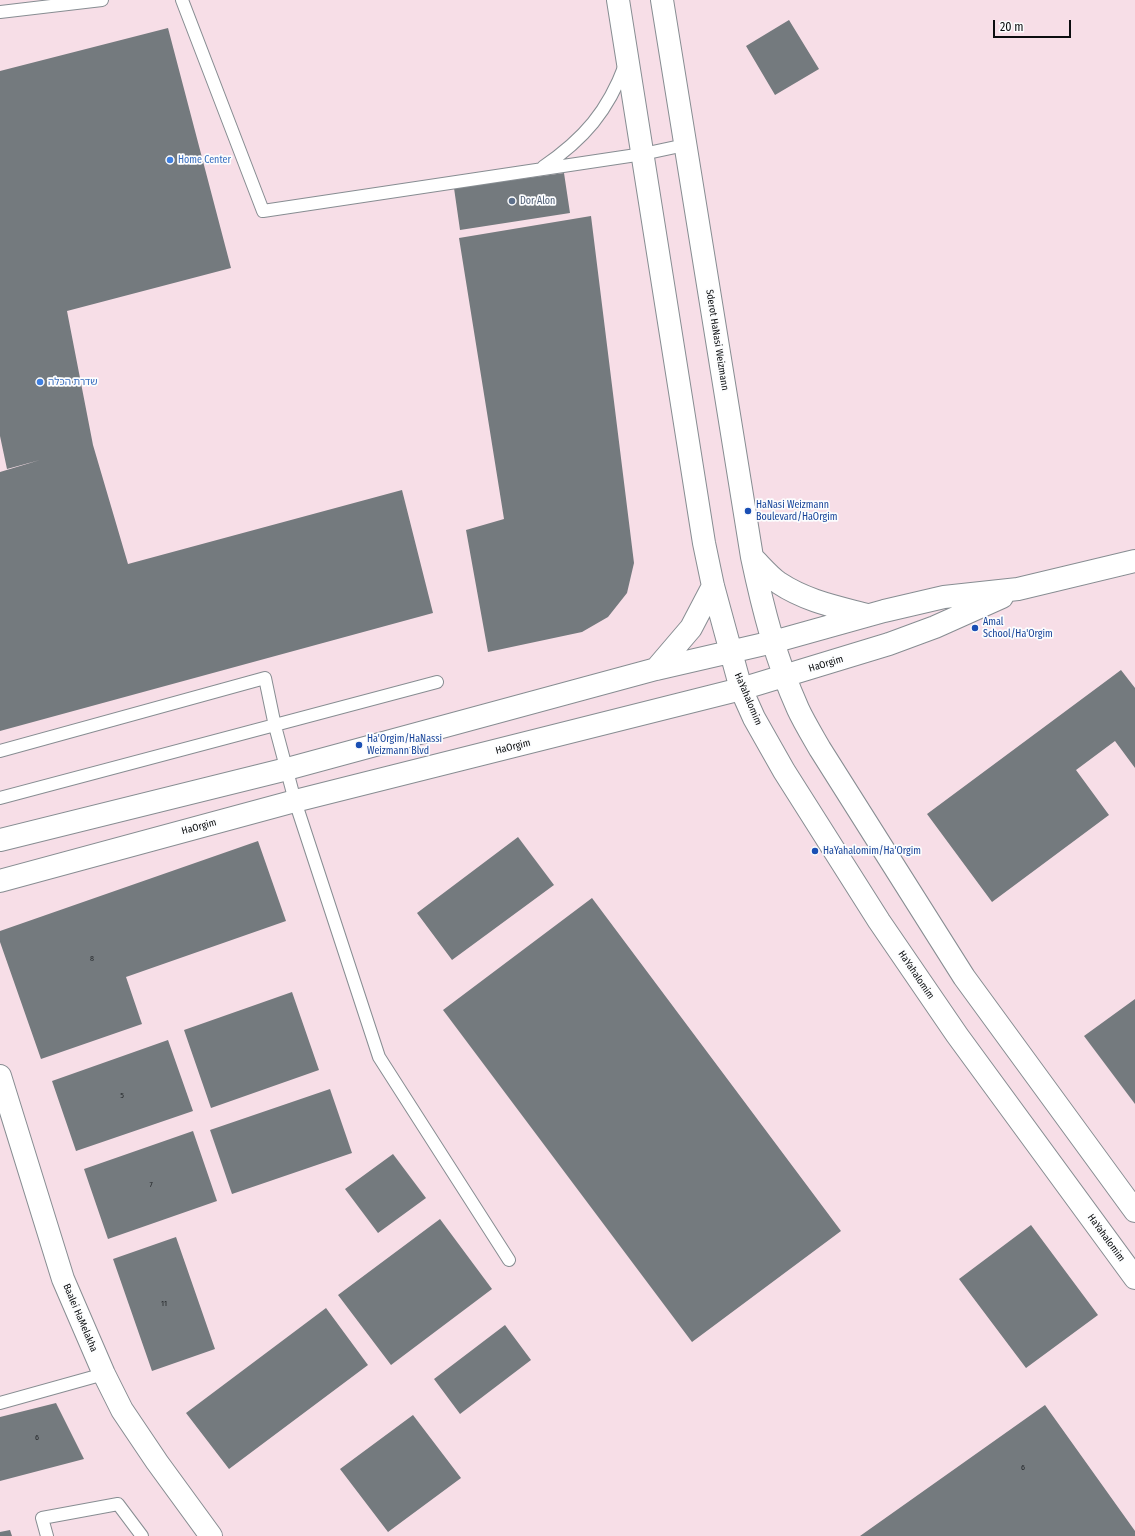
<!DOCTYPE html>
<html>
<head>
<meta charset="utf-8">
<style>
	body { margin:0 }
	#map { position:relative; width:1135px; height:1536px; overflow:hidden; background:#eaf1f6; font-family:"Fira Sans Condensed",sans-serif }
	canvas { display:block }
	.scale { position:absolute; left:993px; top:20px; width:78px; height:18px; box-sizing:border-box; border:2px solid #0b0d0f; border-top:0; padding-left:5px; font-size:12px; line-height:14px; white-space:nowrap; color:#0b0d0f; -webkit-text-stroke:3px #fcfdfe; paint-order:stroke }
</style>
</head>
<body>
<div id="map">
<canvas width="1135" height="1536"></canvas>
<div class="scale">20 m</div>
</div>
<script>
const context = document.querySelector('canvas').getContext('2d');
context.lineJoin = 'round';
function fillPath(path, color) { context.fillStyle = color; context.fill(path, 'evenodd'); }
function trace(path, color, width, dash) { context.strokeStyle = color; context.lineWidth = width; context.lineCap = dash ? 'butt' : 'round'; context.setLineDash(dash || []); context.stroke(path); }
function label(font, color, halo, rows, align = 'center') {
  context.font = font + ' "Fira Sans Condensed","Noto Sans Hebrew",sans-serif'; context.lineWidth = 3.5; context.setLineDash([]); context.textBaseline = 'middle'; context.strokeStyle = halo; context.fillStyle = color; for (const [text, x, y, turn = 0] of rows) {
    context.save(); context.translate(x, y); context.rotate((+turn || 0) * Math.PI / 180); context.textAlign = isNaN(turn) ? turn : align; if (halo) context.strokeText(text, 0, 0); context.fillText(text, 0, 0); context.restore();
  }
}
const industrial = new Path2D(`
	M 0,0 L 1135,0 L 1135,1536 L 0,1536 Z`);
const building = new Path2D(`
	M 789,20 L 819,69 L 775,95 L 746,46 Z
	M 168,28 L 231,268 L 67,311 L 93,445 L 128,564 L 402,490 L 433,613 L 0,731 L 0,472 L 40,460 L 7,469 L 0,436 L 0,71 Z
	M 564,173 L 570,213 L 460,230 L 454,188 Z
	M 591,216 L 634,563 L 627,593 L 608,617 L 582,632 L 488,652 L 466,530 L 504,519 L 459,238 Z
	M 1121,670 L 1135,688 L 1135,768 L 1115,741 L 1076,770 L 1109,815 L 992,902 L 927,814 Z
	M 518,837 L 554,885 L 452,960 L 417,913 Z
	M 258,841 L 286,921 L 126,977 L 142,1024 L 41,1059 L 0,942 L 0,931 Z
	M 592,898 L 841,1231 L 692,1342 L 443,1010 Z
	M 292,992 L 319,1070 L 211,1108 L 184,1030 Z
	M 1135,999 L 1135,1104 L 1084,1036 Z
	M 168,1040 L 193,1111 L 76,1151 L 52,1081 Z
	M 330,1089 L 352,1153 L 232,1194 L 210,1130 Z
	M 193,1131 L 217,1201 L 108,1239 L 84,1169 Z
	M 393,1154 L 426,1198 L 378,1233 L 345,1189 Z
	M 440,1219 L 492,1289 L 391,1365 L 338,1295 Z
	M 1031,1225 L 1098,1315 L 1026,1368 L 959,1279 Z
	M 176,1237 L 215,1349 L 152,1371 L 113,1259 Z
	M 326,1308 L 368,1365 L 229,1469 L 186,1413 Z
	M 505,1325 L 531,1360 L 460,1414 L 434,1379 Z
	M 56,1403 L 84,1459 L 0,1481 L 0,1417 Z
	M 1045,1405 L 1135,1531 L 1135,1536 L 860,1536 Z
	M 413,1415 L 461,1478 L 388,1532 L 340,1469 Z
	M 10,1530 L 12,1536 L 0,1536 L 0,1532 Z`);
const lane = new Path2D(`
	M 182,0 L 263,211 L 643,154 L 685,145
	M 0,12 L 102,0
	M 543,167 C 584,139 608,111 625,65
	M 0,751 L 265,678 L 275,726 L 295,801 L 379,1057 L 509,1260
	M 0,798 L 437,682
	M 0,1403 L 104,1374
	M 47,1536 L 42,1518 L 118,1504 L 142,1536`);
const street = new Path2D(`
	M 0,1076 L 63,1279 L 104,1374 L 122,1410 L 157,1462 L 211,1536`);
const secondary = new Path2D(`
	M 618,0 L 704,543 L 713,586 L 741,689 L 754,718 L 784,771 L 879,921 L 957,1035 L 1135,1278
	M 662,0 L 752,557 C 763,609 776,660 798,709 C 804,722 812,735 820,749 L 964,977 L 1135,1211
	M 752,557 C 761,566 769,576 779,583 C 806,601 837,607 867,615
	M 656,669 L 691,628 L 713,586
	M 0,840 L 287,769 L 656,669 L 773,642 L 884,611 L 944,597 L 1018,589 L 1135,561
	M 0,881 L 295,801 L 741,689 L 889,644 L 935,627 L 1002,597`);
const markers = [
	[170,160,4,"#3f7fe0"],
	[512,201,4,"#5c6f8a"],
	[40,382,4,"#3f7fe0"],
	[748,511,4,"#1a4fb4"],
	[975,628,4,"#1a4fb4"],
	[359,745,4,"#1a4fb4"],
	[815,851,4,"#1a4fb4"]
];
const numberNames = [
	["8",92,959],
	["5",122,1096],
	["7",151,1185],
	["11",164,1304],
	["6",37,1438],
	["6",1023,1468]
];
const shopNames = [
	["Home Center",178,160],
	["שדרת הכלה",48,382]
];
const serviceNames = [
	["Dor Alon",520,201]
];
const streetNames = [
	["Sderot HaNasi Weizmann",717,340,81],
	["HaOrgim",826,664,-17],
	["HaYahalomim",748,699,67],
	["HaOrgim",513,747,-14],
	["HaOrgim",199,827,-15],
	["HaYahalomim",916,975,56],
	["HaYahalomim",1106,1238,54],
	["Baalei HaMelakha",80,1318,67]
];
const transitNames = [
	["HaNasi Weizmann",756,505],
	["Boulevard/HaOrgim",756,517],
	["Amal",983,622],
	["School/Ha'Orgim",983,634],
	["Ha'Orgim/HaNassi",367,739],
	["Weizmann Blvd",367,751],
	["HaYahalomim/Ha'Orgim",823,851]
];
fillPath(industrial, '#f7dee7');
fillPath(building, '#747a7e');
trace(lane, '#878d92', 14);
trace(street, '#878d92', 24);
trace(secondary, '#878d92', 24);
trace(lane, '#fff', 12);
trace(street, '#fff', 22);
trace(secondary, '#fff', 22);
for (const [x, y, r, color] of markers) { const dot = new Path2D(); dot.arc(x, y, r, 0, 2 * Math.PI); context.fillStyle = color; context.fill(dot); trace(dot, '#fcfdfe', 1.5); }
label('8px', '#25282b', null, numberNames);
label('10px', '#366cbe', '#fcfdfe', shopNames, 'left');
label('10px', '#4e5e75', '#fcfdfe', serviceNames, 'left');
label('10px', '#0b0d0f', '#fcfdfe', streetNames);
label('10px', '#164399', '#fcfdfe', transitNames, 'left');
</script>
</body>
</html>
